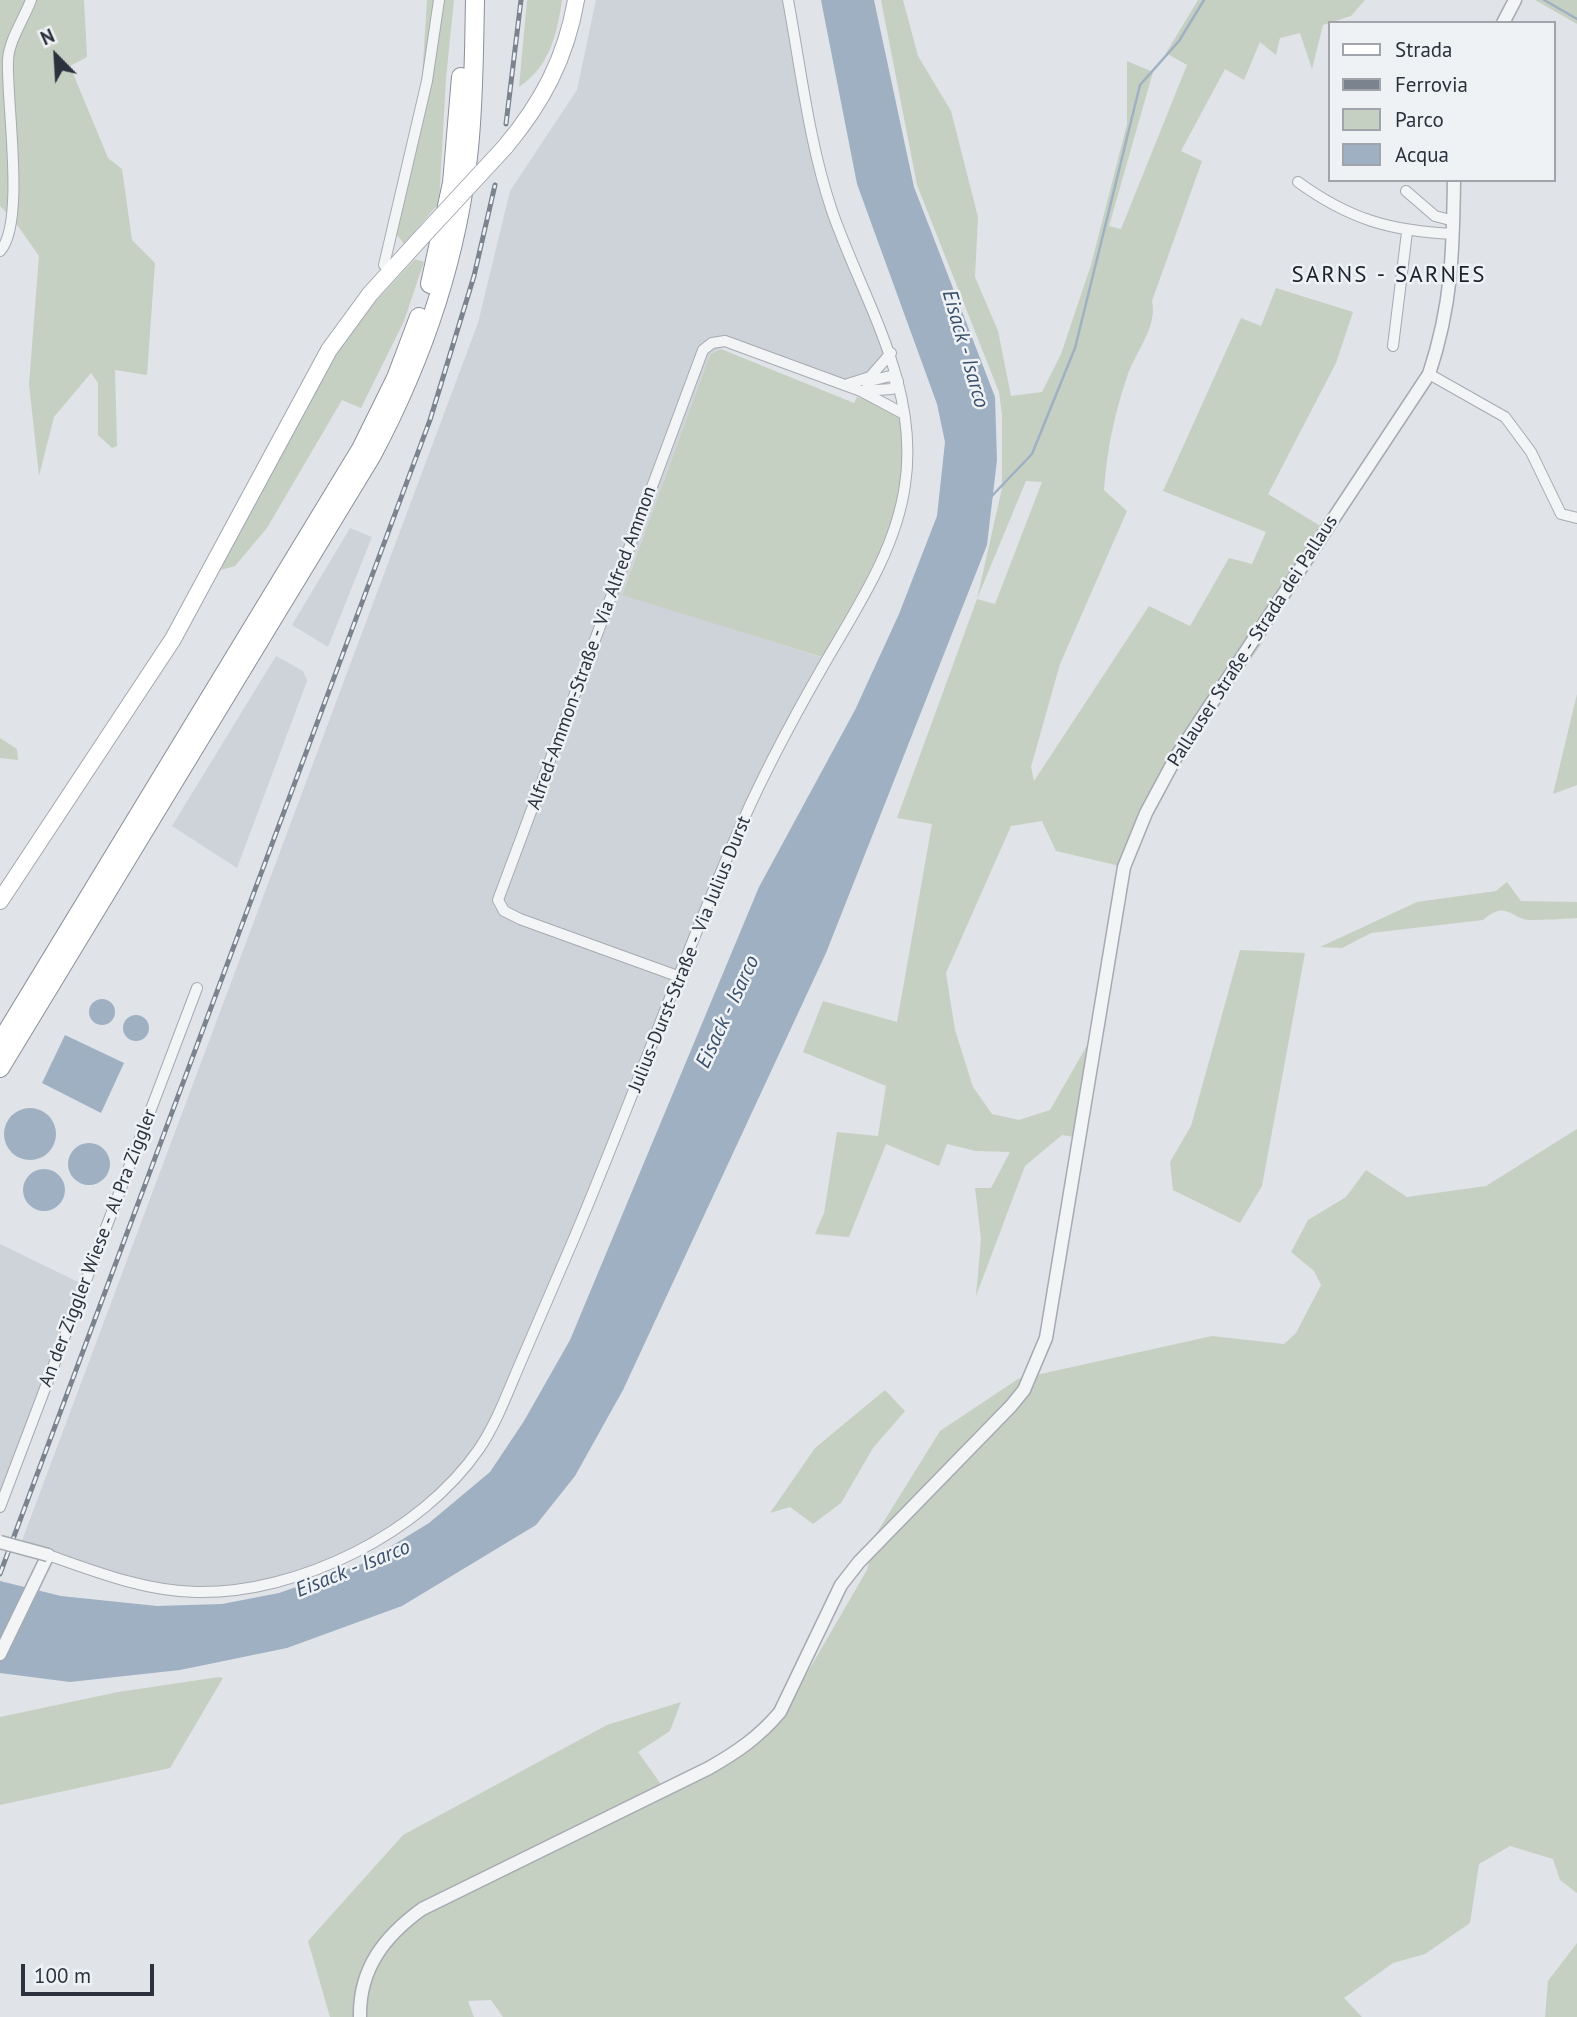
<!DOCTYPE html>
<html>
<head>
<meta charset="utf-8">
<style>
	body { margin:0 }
	#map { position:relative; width:1577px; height:2017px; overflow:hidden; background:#e0e3e7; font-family:"PT Sans",sans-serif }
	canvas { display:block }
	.legend { position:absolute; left:1328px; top:21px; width:228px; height:161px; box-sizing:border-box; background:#eff2f5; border:2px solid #a1a5ab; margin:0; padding:9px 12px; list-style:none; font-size:21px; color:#2b313d }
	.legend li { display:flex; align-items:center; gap:14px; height:35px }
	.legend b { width:35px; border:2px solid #a1a5ab }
	.north { position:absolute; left:21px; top:21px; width:70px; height:70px; -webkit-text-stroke:5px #eff2f5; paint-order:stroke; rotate:336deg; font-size:19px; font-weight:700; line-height:28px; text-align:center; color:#2b313d }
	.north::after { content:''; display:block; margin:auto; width:24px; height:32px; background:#2b313d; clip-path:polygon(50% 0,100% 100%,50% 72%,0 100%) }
	.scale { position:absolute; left:21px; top:1964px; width:133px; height:32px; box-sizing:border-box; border:4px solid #2b313d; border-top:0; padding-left:9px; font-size:21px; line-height:24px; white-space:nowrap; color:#2b313d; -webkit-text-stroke:5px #eff2f5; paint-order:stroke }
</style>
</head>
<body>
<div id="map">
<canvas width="1577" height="2017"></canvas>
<ul class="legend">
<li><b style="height:9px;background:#fff"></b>Strada</li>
<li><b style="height:9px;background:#7b838f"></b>Ferrovia</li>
<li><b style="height:19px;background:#c6d0c2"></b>Parco</li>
<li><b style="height:19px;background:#9fb0c3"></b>Acqua</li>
</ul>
<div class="north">N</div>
<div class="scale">100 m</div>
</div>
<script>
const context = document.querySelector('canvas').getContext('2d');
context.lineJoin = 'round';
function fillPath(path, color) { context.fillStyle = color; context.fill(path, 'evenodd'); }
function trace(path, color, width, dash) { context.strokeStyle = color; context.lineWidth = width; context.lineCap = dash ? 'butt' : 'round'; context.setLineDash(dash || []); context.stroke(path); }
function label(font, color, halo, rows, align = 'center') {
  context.font = font + ' "PT Sans",sans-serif'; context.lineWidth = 5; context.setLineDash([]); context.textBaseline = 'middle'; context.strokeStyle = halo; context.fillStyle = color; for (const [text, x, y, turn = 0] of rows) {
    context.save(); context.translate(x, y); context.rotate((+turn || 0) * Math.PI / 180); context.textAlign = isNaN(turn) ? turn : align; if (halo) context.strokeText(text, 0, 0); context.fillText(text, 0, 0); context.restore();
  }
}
const built = new Path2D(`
	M 596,0 L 788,0 L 822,178 L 891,353 L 880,368 L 845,385 L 727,345 L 710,354 L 622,594 L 827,659 L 771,763 L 495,1422 L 444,1492 L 362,1548 L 264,1583 L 169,1590 L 20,1546 L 478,323 L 510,191 L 577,90 Z
	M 350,528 L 372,537 L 328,647 L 292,625 Z
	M 276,656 L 303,671 L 307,681 L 237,868 L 172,826 Z
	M 0,1244 L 80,1283 L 0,1496 Z`);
const green = new Path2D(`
	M 0,0 L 84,0 L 87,57 L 70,66 L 108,158 L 122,169 L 132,240 L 155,263 L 147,375 L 115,370 L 117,446 L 112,448 L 98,435 L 98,383 L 91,373 L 54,417 L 39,476 L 29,384 L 39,256 L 13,219 L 0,206 Z
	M 427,0 L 454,0 L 446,78 L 439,203 L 404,244 L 394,231 L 418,140 Z
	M 527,0 L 562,0 C 557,35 549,67 519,87 Z
	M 881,0 L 903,0 L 918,56 L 951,111 L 978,217 L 975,277 L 998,331 L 1011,396 L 1042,392 L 1061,354 L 1091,265 L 1127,124 L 1127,61 L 1153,72 L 1109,226 L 1121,229 L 1187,65 L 1166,53 L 1198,0 L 1365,0 L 1351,16 L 1323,25 L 1312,69 L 1300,33 L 1280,38 L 1276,55 L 1260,42 L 1244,80 L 1225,69 L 1181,151 L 1202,161 L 1152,301 C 1158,327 1135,352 1127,377 C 1114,415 1107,450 1104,490 L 1127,511 L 1060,664 L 1031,767 L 1034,781 L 1149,606 L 1190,626 L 1229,558 L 1252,564 L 1266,532 L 1163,491 L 1241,318 L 1261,326 L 1276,288 L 1353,312 L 1336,363 L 1268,494 L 1327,530 L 1306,560 L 1260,646 L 1172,772 L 1124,867 L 1056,851 L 1042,821 L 1011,826 L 946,973 L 955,1030 L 973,1087 L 992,1114 L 1019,1120 L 1050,1110 L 1097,1028 L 1082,1114 L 1087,1139 L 1062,1135 L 1025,1166 L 976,1296 L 981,1239 L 975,1188 L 991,1188 L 1010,1152 L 976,1151 L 947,1144 L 939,1166 L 886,1144 L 849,1237 L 815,1234 L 824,1213 L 837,1132 L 878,1136 L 886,1086 L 803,1052 L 823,1001 L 897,1022 L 932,824 L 897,818 L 977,599 L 1002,488 L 1002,415 L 999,392 L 917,185 ZM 1026,481 L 1042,482 L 995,604 L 977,599 Z
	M 1535,0 L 1577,0 L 1577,24 Z
	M 415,259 L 424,262 L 404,321 L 361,408 L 342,400 L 267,528 L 235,566 L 221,570 L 230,546 L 337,353 L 375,302 Z
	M 721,349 L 854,403 L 857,397 L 877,401 L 900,419 C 921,496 860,594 822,657 L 622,595 L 710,354 Z
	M 1577,694 L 1577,785 L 1553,794 Z
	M 0,738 L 17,749 L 18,760 L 0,758 Z
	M 1507,882 L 1521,901 L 1577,902 L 1577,918 C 1561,919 1546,920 1530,920 C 1510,919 1507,899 1483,920 L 1371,933 L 1342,948 L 1320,947 L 1417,902 L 1496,891 Z
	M 1240,950 L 1305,953 L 1262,1186 L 1240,1223 L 1173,1190 L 1170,1162 L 1191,1126 Z
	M 1577,1129 L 1577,1893 L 1560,1880 L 1553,1859 L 1510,1846 L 1479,1864 L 1470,1923 L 1425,1954 L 1393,1963 L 1344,1998 L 1362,2017 L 503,2017 L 491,2000 L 468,2001 L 474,2017 L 330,2017 L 308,1941 L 403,1835 L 607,1725 L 681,1702 L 670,1731 L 638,1752 L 663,1787 L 746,1744 L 785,1711 L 867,1570 L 876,1534 L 940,1431 L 1018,1379 L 1212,1336 L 1284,1344 L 1296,1333 L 1321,1285 L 1314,1271 L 1291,1252 L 1308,1220 L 1346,1197 L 1366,1170 L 1407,1197 L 1486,1186 Z
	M 885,1390 L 905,1411 L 873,1448 L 841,1503 L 813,1524 L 790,1507 L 770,1513 L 815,1448 Z
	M 219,1677 L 223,1678 L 170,1768 L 0,1805 L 0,1717 L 118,1692 Z
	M 1577,1943 L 1577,2017 L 1545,2017 L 1548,1981 Z`);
const water = new Path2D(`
	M 821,0 L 874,0 L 914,187 L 995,397 L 997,460 L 987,545 L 826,953 L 623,1390 L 575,1476 L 536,1525 L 402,1606 L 287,1648 L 180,1670 L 70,1682 L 0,1673 L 0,1581 L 61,1596 L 157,1606 L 222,1604 L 279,1593 L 362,1564 L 429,1523 L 490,1472 L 524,1421 L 570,1340 L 759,887 L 855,710 L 899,614 L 937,516 L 945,442 L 937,404 L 857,184 Z
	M89 1012a13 13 0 1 1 26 0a13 13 0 1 1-26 0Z
	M123 1028a13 13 0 1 1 26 0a13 13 0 1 1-26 0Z
	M 65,1035 L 124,1063 L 101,1113 L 42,1083 Z
	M4 1134a26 26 0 1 1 52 0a26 26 0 1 1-52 0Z
	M68 1164a21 21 0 1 1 42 0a21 21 0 1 1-42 0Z
	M23 1190a21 21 0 1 1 42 0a21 21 0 1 1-42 0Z`);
const stream = new Path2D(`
	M 1544,0 L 1577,19
	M 990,498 L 1032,454 L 1075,348 L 1140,85 L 1179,41 L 1204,0`);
const minor = new Path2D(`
	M 1298,182 C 1349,219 1390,231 1453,234
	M 1406,191 L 1435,216 L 1454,221
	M 0,251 C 26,224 6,100 8,60 C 9,40 24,19 31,0
	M 391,270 L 384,265 L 427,81 L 439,0
	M 1393,346 L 1407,232
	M 1429,374 L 1505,417 L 1531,452 L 1561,514 L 1577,518
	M 866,382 L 890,376 L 898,381
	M 848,384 L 870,377 L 891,353
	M 861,391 L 904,414
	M 680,977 L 520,919 L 504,911 L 498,900 L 703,350 L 712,343 L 725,341 L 861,391 L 892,389 L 898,381
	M 0,1507 L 197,988
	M 48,1555 C 96,1572 145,1591 196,1592 C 299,1594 421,1533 479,1449 C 496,1424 507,1394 519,1366 C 537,1325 554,1284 572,1243 C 628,1111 676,976 733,844 C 759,781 792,720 826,661 C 858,606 896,549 905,485 C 920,386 863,300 832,211 C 809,143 801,70 788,0`);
const tertiary = new Path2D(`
	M 1503,23 L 1515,0
	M 0,1654 L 48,1555
	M 360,2017 C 359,1968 385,1936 422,1909 L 709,1768 C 737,1752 759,1737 780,1712 L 841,1585 L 859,1562 L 1011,1406 L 1024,1390 L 1046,1338 L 1124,867 L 1146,813 L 1176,757 L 1429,374 C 1452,305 1453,252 1454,180`);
const primary = new Path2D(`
	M 505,147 C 542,103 566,58 576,0
	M 0,901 L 173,639 L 329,350 L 370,294 L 420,239`);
const motorway = new Path2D(`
	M 430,284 L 452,183 L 461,77
	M 0,1043 L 361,449 L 396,378 L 419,317
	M 0,1068 L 372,455 C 423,359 458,257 469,148 C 474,99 474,49 475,0`);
const rail = new Path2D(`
	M 506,124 L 521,0
	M 0,1574 L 430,420 L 474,276 L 495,185`);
const tertiaryBridge = new Path2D(`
	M 0,1542 L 48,1555`);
const primaryBridge = new Path2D(`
	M 420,239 L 505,147`);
const streetNames = [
	["Pallauser Straße - Strada dei Pallaus",1253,641,-57],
	["Alfred-Ammon-Straße - Via Alfred Ammon",592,648,-70],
	["Julius-Durst-Straße - Via Julius Durst",690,954,-68],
	["An der Ziggler Wiese - Al Pra Ziggler",98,1248,-69]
];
const waterNames = [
	["Eisack - Isarco",965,349,74],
	["Eisack - Isarco",728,1012,-65],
	["Eisack - Isarco",353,1569,-22]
];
const quarterNames = [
	["SARNS - SARNES",1389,275]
];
fillPath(built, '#ced2d9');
fillPath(green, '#c6d0c2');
fillPath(water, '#9fb0c3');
trace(stream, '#9fb0c3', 2.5);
trace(minor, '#a6aab1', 12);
trace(tertiary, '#a6aab1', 15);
trace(primary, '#a1a7b2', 18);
trace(motorway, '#89909c', 20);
trace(minor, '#f2f4f6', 10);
trace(tertiary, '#f2f4f6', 12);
trace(primary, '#fff', 16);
trace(motorway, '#fff', 18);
trace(rail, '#7b838f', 5);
trace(rail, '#eff2f5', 2.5, [8]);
trace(tertiaryBridge, '#a6aab1', 15, []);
trace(primaryBridge, '#a1a7b2', 18, []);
trace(tertiaryBridge, '#f2f4f6', 12);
trace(primaryBridge, '#fff', 16);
label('19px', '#2b313d', '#eff2f5', streetNames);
label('italic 21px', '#3a4f6c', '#eff2f5', waterNames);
context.letterSpacing = '2px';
label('23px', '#1d222e', '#eff2f5', quarterNames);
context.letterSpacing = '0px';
</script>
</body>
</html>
